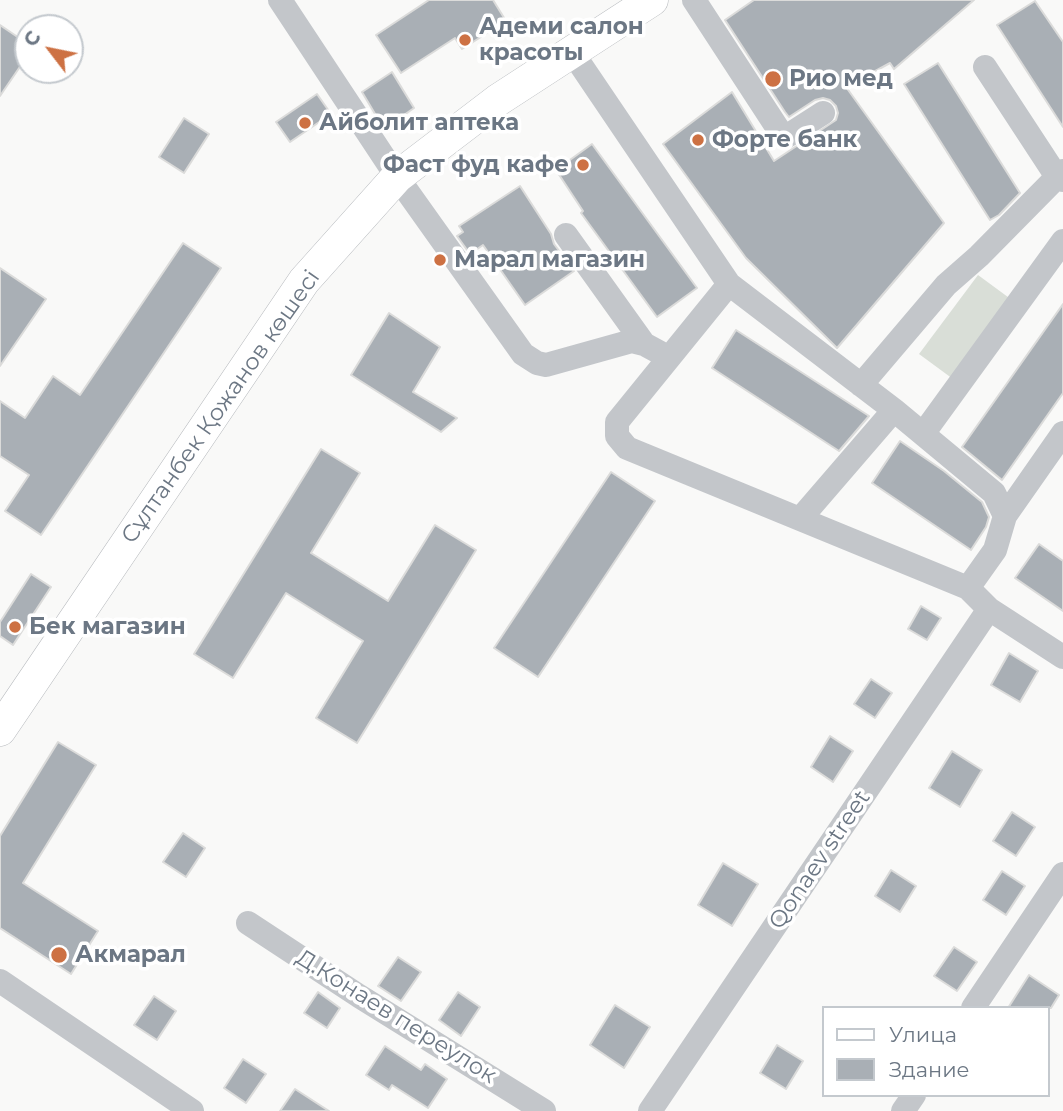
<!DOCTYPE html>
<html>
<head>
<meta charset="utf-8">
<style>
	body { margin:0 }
	#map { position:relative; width:1063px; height:1111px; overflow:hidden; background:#f9f9f8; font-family:Montserrat,sans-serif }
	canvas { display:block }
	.legend { position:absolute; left:822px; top:1006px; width:228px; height:91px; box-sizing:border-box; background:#fff; border:2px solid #c4c9ce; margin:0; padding:9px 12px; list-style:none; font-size:21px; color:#6c7784 }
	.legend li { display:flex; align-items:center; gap:14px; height:35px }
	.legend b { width:35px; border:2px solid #c4c9ce }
	.north { position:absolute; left:14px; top:14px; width:70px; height:70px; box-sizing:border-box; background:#fff; border:2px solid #c4c9ce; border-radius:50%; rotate:302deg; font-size:19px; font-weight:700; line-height:28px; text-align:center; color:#6c7784 }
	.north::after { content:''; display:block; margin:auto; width:24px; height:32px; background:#cd7143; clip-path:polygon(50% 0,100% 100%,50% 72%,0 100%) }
</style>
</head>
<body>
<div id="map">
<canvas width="1063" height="1111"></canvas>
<ul class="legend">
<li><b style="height:9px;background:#fff"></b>Улица</li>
<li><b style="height:19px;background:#a9afb5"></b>Здание</li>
</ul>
<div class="north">С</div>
</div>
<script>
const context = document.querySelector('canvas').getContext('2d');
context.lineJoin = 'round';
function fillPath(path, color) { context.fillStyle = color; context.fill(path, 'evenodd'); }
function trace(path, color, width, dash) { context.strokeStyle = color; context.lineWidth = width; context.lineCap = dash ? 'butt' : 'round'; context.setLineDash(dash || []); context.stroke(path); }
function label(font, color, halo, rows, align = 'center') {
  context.font = font + ' Montserrat,sans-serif'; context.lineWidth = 7; context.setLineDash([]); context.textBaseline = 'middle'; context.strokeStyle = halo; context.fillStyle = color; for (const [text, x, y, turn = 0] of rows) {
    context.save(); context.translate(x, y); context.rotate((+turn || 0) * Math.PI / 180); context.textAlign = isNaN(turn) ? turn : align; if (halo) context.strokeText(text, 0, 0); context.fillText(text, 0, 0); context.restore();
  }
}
const green = new Path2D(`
	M 978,275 L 1012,300 L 953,379 L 919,354 Z`);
const building = new Path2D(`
	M 429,0 L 493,0 L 506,21 L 462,49 L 455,38 L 401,73 L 376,35 Z
	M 754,0 L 974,0 L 894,69 L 890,63 L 846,87 L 944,223 L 837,348 L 746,258 L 663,144 L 732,92 L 774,161 L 836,120 L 838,113 L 836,106 L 830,100 L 823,98 L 815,100 L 789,117 L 785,112 L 725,20 Z
	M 1035,1 L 1063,42 L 1063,127 L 997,25 Z
	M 0,25 L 28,44 L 28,55 L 0,96 Z
	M 938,63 L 1020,193 L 999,215 L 990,220 L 904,84 Z
	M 392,72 L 414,108 L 384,129 L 362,92 Z
	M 317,94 L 331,114 L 290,142 L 276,122 Z
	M 184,118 L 209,134 L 184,173 L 159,157 Z
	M 592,144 L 697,288 L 657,317 L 581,213 L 583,211 L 556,170 Z
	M 520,186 L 551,234 L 554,244 L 574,271 L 525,305 L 483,245 L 470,254 L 457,236 L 463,232 L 459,226 Z
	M 183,243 L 221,268 L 41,535 L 5,511 L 29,475 L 0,456 L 0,401 L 25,418 L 53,376 L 80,395 Z
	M 0,268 L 46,299 L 0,366 Z
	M 1063,304 L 1063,393 L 1002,480 L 962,447 Z
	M 389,313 L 440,347 L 413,392 L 457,418 L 441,432 L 351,375 Z
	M 736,330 L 869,416 L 839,451 L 712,368 Z
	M 900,441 L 944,471 L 982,502 L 989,517 L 986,527 L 971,550 L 872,483 Z
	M 321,449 L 360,473 L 311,553 L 388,601 L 435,525 L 476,550 L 357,743 L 316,718 L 363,641 L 286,593 L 233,678 L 194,654 Z
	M 611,472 L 655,501 L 538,677 L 494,648 Z
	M 1039,544 L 1063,561 L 1063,611 L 1015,578 Z
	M 31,574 L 51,587 L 13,645 L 0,636 L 0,622 Z
	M 921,606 L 941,618 L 927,640 L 908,629 Z
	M 1009,653 L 1038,671 L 1020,702 L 991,685 Z
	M 871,679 L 892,693 L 875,718 L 854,704 Z
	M 830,736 L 853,751 L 833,782 L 811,767 Z
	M 58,742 L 96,765 L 23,883 L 98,931 L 71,974 L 0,928 L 0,836 Z
	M 952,751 L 982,770 L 960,807 L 929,788 Z
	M 1012,812 L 1035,827 L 1016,856 L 993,841 Z
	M 183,833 L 205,848 L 186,877 L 163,862 Z
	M 723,863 L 758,884 L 732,926 L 698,905 Z
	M 891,870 L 916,886 L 900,912 L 875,896 Z
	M 1002,871 L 1025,886 L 1006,915 L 983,900 Z
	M 954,947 L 977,962 L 957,991 L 934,976 Z
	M 398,957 L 421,972 L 401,1001 L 378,986 Z
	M 1029,975 L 1059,995 L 1051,1008 L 1008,1008 Z
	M 318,992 L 340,1008 L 327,1028 L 304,1013 Z
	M 458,992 L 480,1007 L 461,1036 L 439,1020 Z
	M 154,996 L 176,1011 L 157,1040 L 134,1025 Z
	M 615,1005 L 650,1027 L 624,1068 L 590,1045 Z
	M 777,1045 L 803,1061 L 786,1089 L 760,1073 Z
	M 385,1046 L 421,1070 L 425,1064 L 447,1079 L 428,1108 L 392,1085 L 389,1090 L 366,1075 Z
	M 243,1059 L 266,1074 L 246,1103 L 224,1088 Z
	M 295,1089 L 329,1111 L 280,1111 Z`);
const minor = new Path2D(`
	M 280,0 L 397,177 L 523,354 L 537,363 L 546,365 L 632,341 L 644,344 L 668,357
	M 694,0 L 784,138 L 823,113
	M 572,52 L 729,284 L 894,410 L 994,493 L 1005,516 L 995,550 L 968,588 L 989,609 L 1063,657
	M 985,67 L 1057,177 L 1063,180
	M 566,235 L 644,344
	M 729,284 L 617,422 L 617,436 L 627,448 L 968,588
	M 861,385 L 946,285 L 979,256 L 1063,171
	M 923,434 L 1063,241
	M 1005,516 L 1063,433
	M 800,519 L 894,410
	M 248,923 L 359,996 L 544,1111
	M 0,981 L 192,1111
	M 973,1008 L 1063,874
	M 650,1111 L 989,609
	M 903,1111 L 914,1095`);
const major = new Path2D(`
	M 0,730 L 304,281 L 397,177 L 498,100 L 652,0`);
const markers = [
	[465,40,7,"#cd7143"],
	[773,79,9,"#cd7143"],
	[305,123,7,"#cd7143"],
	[698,140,7,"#cd7143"],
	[583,165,7,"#cd7143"],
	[440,260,7,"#cd7143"],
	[15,627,7,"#cd7143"],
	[59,955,9,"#cd7143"]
];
const poiNames = [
	["Адеми салон",479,27],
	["красоты",479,53],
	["Рио мед",789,79],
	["Айболит аптека",319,123],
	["Форте банк",712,140],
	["Фаст фуд кафе",569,165,"right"],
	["Марал магазин",454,260],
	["Бек магазин",29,627],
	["Акмарал",75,955]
];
const streetNames = [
	["Сұлтанбек Қожанов көшесі",221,407,-55],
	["Qonaev street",820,860,-56],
	["Д.Конаев переулок",396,1017,32]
];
fillPath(green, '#d9ded7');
fillPath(building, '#a9afb5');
trace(building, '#dbdbda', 2);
trace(major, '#b5b8bc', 33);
trace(minor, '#c3c6ca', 24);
trace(major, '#fff', 32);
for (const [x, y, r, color] of markers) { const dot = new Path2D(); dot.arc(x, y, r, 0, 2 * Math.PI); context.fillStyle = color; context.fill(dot); trace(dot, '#fff', 2.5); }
label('bold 23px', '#6c7784', '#fff', poiNames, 'left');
label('23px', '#6c7784', '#fff', streetNames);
</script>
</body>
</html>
